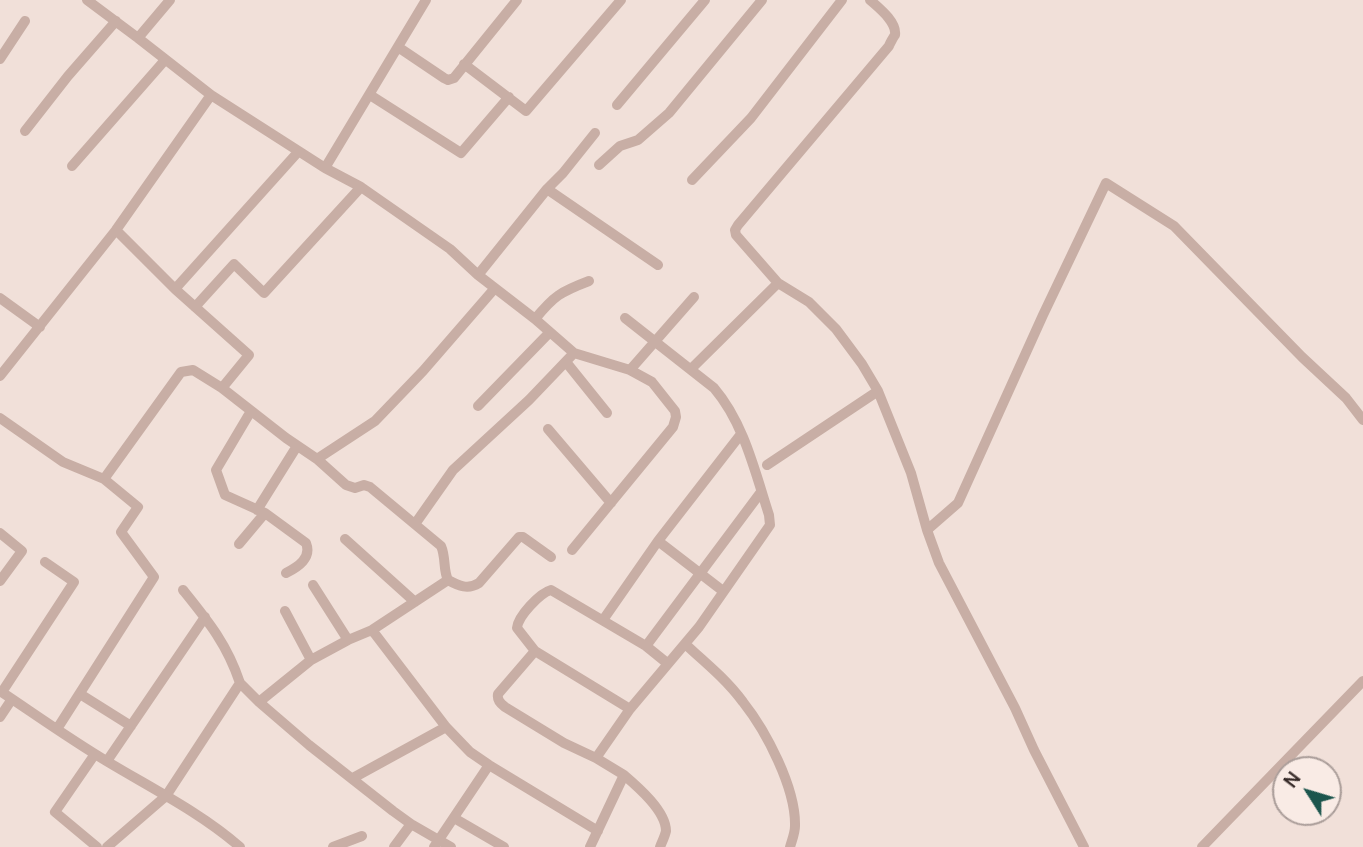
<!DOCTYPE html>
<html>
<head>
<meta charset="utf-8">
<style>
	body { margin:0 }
	#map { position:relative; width:1363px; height:847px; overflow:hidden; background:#f1e0d9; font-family:Manrope,sans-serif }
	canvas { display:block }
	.north { position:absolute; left:1272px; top:756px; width:70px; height:70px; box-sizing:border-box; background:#f9ebe5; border:2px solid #aa9d99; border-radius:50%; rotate:307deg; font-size:19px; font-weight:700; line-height:28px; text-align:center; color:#342826 }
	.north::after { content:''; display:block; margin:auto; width:24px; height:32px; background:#1c554d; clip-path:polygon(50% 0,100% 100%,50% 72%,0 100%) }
</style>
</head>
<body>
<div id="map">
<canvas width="1363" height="847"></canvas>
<div class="north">N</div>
</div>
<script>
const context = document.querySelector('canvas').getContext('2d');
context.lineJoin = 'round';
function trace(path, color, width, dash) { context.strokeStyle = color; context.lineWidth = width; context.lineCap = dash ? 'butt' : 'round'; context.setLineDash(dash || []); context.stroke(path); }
const minor = new Path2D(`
	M 87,0 L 138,38
	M 170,0 L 138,38 L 211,95 L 325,168 L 426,0
	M 870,0 C 879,8 897,22 895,35 C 894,36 889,45 889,46 L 738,225 L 735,230 L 736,235 L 778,283 L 809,302 L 836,329 L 862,364 L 878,391 L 911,473 L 927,530 L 939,563 L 1015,708 L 1034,750 L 1084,847
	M 398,47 L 444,78 L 448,80 L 454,78 L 517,0
	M 0,59 L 25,21
	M 464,64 L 526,111 L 621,0
	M 370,95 L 461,153 L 509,97
	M 617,105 L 705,0
	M 25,131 L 68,76 L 116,21
	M 599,165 L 620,146 L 638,140 L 669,113 L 762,0
	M 72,166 L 165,60
	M 325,168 L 361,187 L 450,249 L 478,275 L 535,319 L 574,353 L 630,370 L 652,382 L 675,411 L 676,417 L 673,427 L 572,550
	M 692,180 L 751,118 L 842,0
	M 547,189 L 563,173 L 595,133
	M 116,230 L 175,289 L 298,152
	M 478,275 L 547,189 L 658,265
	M 175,289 L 249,355 L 222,388 L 286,438 L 317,459 L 346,485 L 355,488 L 364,485 L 370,487 L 441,546 C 446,557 443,570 448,580 C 459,586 468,590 479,583 L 519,537 L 523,537 L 551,557
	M 0,298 L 40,327
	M 195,307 L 234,264 L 264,293 L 361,187
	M 535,319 C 554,296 560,292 589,281
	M 566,362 L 607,413
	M 691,369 L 778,283
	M 630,370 L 694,297
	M 0,376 L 116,230 L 211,95
	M 478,406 L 550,332
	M 251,411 L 216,470 L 225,495 L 265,513 L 306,543 C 312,558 298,567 286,573
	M 0,418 L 63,462 L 104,479 L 138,507 L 121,532 L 154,577 L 57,729
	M 548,429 L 611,503
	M 317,459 L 375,421 L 423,371 L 495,288
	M 767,465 L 878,391
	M 104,479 L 181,372 L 193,370 L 222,388
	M 257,510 L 297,446
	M 415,524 L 453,470 L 529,400 L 574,353
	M 927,530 L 958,503 L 1043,315 L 1106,183 L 1174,226 L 1302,357 L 1346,398 L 1363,420
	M 0,533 L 22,551 L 0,581
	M 345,539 L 415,602
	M 658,541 L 723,591
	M 239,544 L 265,513
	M 313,585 L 348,640
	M 285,611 L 311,660
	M 603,620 L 658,541 L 741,434
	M 372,630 L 446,727 L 470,752 L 489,765 L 598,831
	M 685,644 C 705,662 727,680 743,702 C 766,731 796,788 795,826 C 795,833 792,840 790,847
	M 646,646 L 761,492
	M 535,651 L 498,694 C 497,700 500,703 505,707 L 564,743 L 596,758 L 624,775 L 590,847
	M 240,683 L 259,702 L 309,745 L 393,811 L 411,824 L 451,847
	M 0,691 C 36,715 71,740 108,762 C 153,789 201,813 240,847
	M 2,692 L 74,582 L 45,562
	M 80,694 L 131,726
	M 259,702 L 311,660 L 348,640 L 372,630 L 448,580
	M 630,709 L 535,651 L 517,628 C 518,616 540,593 551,590 L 646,646 L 667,663
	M 0,717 L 12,699
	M 95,754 L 55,812 L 97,847
	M 596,758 L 630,709 L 699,627 L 770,525 L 769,515 C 755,472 744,423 714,388 L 625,318
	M 107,761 L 205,617
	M 624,775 C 638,787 666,811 666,831 C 665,836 662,842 660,847
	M 353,778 L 446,727
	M 454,818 L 504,847
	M 107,847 L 166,796 L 240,683 C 227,644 208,621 183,590
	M 333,847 L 362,836
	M 394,847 L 411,824
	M 434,847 L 489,765
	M 1202,847 L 1363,681`);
trace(minor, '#c8aea5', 10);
</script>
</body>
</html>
